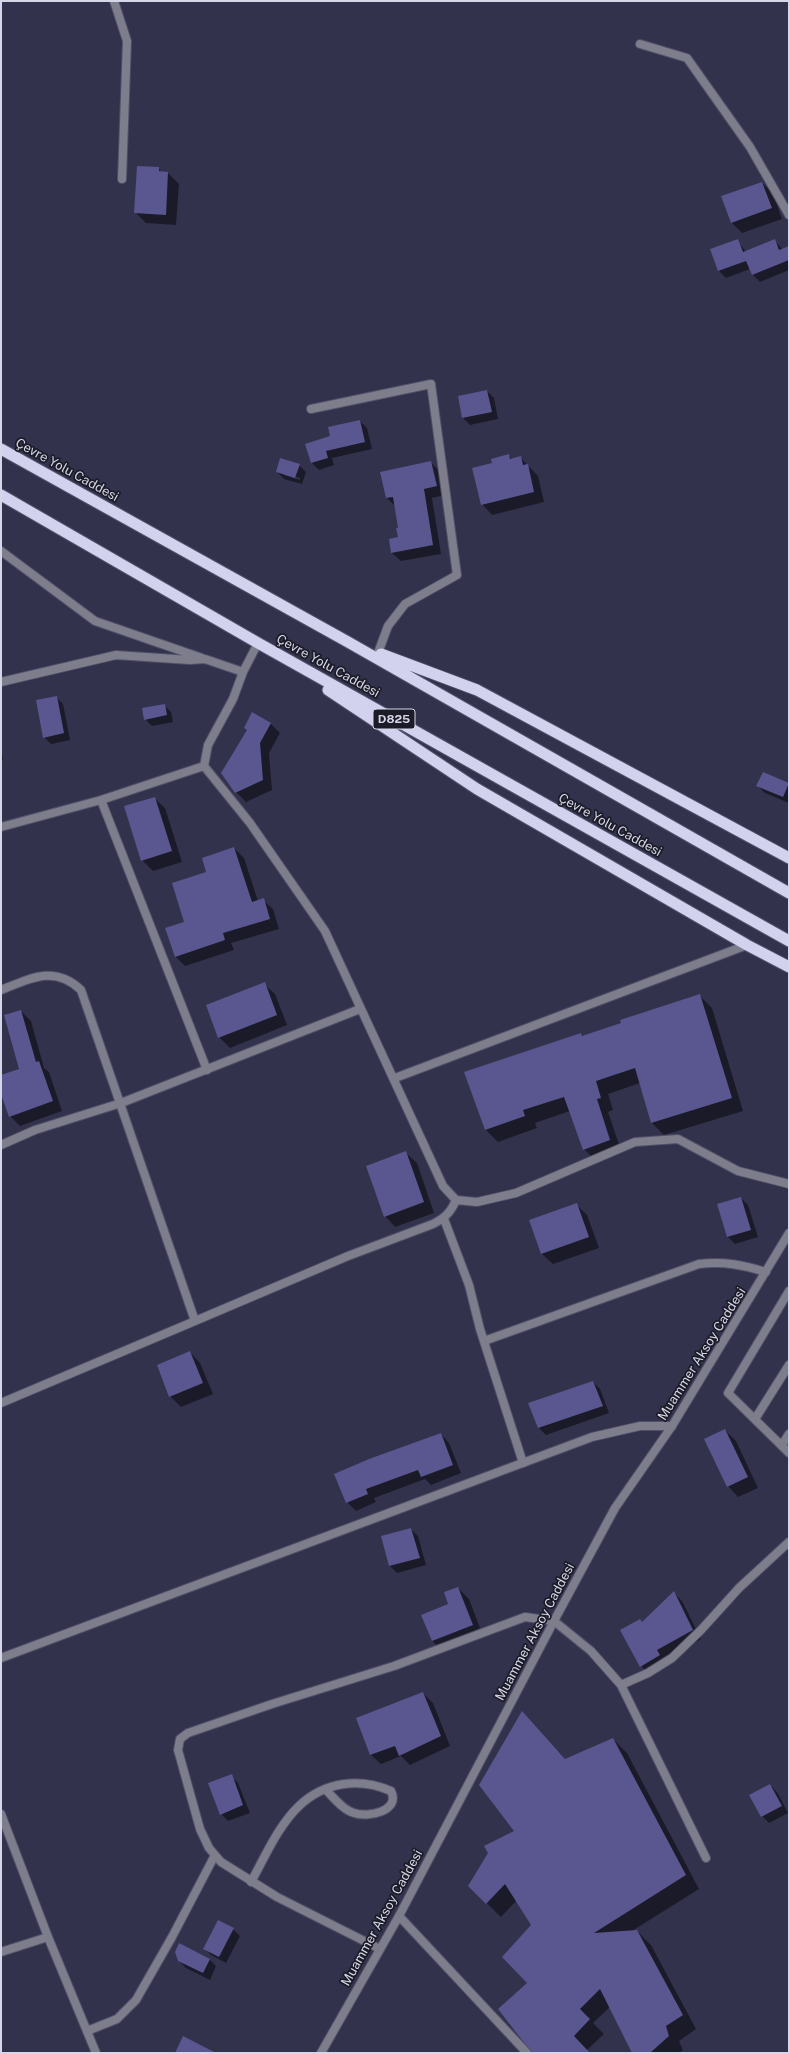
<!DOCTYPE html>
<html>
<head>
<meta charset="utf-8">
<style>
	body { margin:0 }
	#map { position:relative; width:790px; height:2054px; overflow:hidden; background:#33324d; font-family:"Public Sans",sans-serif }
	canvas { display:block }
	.frame { position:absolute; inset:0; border:2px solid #d5d6e7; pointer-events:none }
</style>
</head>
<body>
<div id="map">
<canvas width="790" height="2054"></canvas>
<div class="frame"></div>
</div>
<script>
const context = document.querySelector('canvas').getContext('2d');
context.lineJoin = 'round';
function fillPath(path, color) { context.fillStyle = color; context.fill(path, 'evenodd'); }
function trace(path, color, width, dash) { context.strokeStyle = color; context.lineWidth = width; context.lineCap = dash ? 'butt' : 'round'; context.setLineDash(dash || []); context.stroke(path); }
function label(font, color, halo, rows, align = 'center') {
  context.font = font + ' "Public Sans",sans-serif'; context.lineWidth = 3.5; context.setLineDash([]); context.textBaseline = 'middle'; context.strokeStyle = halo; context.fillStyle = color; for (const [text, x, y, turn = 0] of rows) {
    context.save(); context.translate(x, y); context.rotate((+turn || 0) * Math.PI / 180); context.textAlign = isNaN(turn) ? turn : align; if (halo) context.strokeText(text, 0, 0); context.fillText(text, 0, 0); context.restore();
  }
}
const shadow = new Path2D(`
	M 158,168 L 163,173 L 168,173 L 179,184 L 176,225 L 146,223 L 135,212 Z
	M 762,183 L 773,193 L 782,219 L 742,233 L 731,222 Z
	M 737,240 L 746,252 L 775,241 L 783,250 L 789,247 L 789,270 L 760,282 L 753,275 L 750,269 L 726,278 L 719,271 L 711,250 Z
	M 487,391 L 494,398 L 498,419 L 470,425 L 463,418 Z
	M 360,421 L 367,428 L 372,449 L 332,458 L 334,465 L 319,470 L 312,463 L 331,437 Z
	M 509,456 L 512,459 L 520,457 L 538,476 L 544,502 L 492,515 L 482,504 Z
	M 430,462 L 439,470 L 445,495 L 432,498 L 441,554 L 401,561 L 392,553 L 399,538 L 399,528 L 395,506 L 387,498 Z
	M 299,465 L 306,472 L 302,484 L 284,479 L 277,472 ZM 284,473 L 300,478 L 300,480 L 284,475 Z
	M 56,697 L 63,704 L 70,740 L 51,744 L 44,737 Z
	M 164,705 L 171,712 L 173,722 L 152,726 L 145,719 Z
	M 270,723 L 280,733 L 269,753 L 272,790 L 246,802 L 236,792 L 223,773 Z
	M 1,748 L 3,760 L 1,761 Z
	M 763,773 L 789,784 L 789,803 L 765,793 L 758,786 Z
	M 154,798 L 165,808 L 182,862 L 153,871 L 142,860 Z
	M 234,848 L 244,858 L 258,901 L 263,900 L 273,909 L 279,929 L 231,943 L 234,950 L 185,966 L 176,957 L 185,922 L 207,872 Z
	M 264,984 L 275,994 L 287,1025 L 230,1048 L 219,1037 Z
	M 700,996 L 712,1008 L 743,1111 L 664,1135 L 652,1123 L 640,1083 L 608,1094 L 613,1110 L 608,1112 L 622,1153 L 596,1161 L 584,1149 L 570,1111 L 535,1123 L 537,1128 L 498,1142 L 485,1129 L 581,1034 L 584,1037 Z
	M 21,1011 L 31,1021 L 44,1068 L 49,1072 L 62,1111 L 20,1126 L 10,1116 L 1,1091 L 1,1076 L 20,1069 Z
	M 406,1153 L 417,1163 L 434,1213 L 395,1227 L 385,1216 Z
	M 741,1198 L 748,1205 L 758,1237 L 735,1244 L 728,1237 L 718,1205 Z
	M 576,1204 L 587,1215 L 599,1248 L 553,1264 L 542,1254 L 531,1221 Z
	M 190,1352 L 200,1363 L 213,1394 L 181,1407 L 170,1396 Z
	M 593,1382 L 600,1389 L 609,1413 L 546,1435 L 539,1428 L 530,1404 Z
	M 725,1430 L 736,1441 L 758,1488 L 738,1497 L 728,1486 Z
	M 441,1434 L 449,1443 L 461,1473 L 431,1485 L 425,1479 L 374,1498 L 376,1502 L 356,1511 L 347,1502 Z
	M 411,1529 L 418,1536 L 426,1565 L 397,1573 L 390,1566 L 382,1537 Z
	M 458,1588 L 469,1599 L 483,1636 L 443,1651 L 432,1641 Z
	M 674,1593 L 682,1601 L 701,1639 L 666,1659 L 650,1675 L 641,1666 L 640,1620 L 643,1623 Z
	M 423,1693 L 433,1703 L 450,1746 L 410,1765 L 401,1756 L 381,1764 L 371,1755 L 358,1719 Z
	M 522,1713 L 566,1760 L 613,1739 L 627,1753 L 699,1889 L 632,1931 L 637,1931 L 651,1945 L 696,2029 L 679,2041 L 683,2050 L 679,2053 L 633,2053 L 610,2007 L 593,2023 L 604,2034 L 587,2050 L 589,2053 L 533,2053 L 529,1984 L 533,1925 L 517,1900 L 501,1917 L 469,1886 L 515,1832 Z
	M 231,1776 L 238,1783 L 250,1813 L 228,1821 L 221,1814 Z
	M 770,1785 L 777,1792 L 788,1813 L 769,1823 L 762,1816 Z
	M 233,1929 L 240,1936 L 226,1963 L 211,1955 L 204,1948 Z
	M 209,1959 L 216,1966 L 210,1980 L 186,1968 L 179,1961 Z`);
const building = new Path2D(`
	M 137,166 L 159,167 L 159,171 L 168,172 L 166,215 L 134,213 Z
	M 762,182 L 772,208 L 731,223 L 721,196 Z
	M 738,239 L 743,252 L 775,239 L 779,250 L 789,246 L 789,260 L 752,275 L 746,261 L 718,271 L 710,249 Z
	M 487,390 L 492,412 L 462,418 L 458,396 Z
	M 360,420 L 365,442 L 326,451 L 328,458 L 311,463 L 305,444 L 330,436 L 328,427 Z
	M 509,454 L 510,459 L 521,456 L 523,465 L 528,464 L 534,492 L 481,505 L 472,468 L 492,463 L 491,459 Z
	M 280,458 L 300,464 L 295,478 L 276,472 Z
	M 431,461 L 437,486 L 424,489 L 433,545 L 391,553 L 389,539 L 398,537 L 396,528 L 398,528 L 393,497 L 386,498 L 380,472 Z
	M 57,696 L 64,733 L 43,738 L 36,700 Z
	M 165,704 L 167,715 L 144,720 L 142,708 Z
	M 252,712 L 271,723 L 260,743 L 263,780 L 235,793 L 221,773 L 247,730 L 244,728 Z
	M 763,772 L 789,783 L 783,797 L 756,786 Z
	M 155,797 L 172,851 L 141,861 L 124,806 Z
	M 234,847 L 252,902 L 264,898 L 270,919 L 223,933 L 225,940 L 175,957 L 165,928 L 184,922 L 172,883 L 206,872 L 202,858 Z
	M 265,982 L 277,1015 L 218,1038 L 206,1005 Z
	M 700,994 L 732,1098 L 651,1123 L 635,1068 L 596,1081 L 601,1098 L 597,1099 L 610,1140 L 583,1150 L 564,1097 L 523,1110 L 525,1116 L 485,1130 L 464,1072 L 581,1033 L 582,1036 L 621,1023 L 620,1020 Z
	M 21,1010 L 36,1062 L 39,1061 L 53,1101 L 9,1117 L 1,1094 L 1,1075 L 19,1069 L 4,1015 Z
	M 406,1151 L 424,1202 L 384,1217 L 366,1166 Z
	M 741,1197 L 751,1230 L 727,1237 L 717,1204 Z
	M 577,1203 L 589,1237 L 541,1254 L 529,1220 Z
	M 190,1351 L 203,1383 L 169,1397 L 157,1365 Z
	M 593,1381 L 603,1406 L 538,1428 L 528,1403 Z
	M 725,1429 L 748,1477 L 727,1487 L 704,1439 Z
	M 441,1433 L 453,1465 L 421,1477 L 418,1470 L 366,1489 L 368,1494 L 346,1503 L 334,1474 L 369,1459 Z
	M 411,1528 L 420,1558 L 389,1566 L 381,1536 Z
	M 458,1587 L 473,1625 L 432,1641 L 421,1615 L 448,1604 L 444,1592 Z
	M 674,1591 L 693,1630 L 657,1650 L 660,1655 L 640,1667 L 620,1630 L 640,1619 L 642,1622 Z
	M 423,1692 L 441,1736 L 399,1756 L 395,1746 L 370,1755 L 356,1718 Z
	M 522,1711 L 565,1759 L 613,1738 L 686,1875 L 594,1933 L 637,1930 L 683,2015 L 666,2026 L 669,2036 L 650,2053 L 632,2053 L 600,1989 L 580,2009 L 590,2019 L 574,2036 L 590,2053 L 532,2053 L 498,2009 L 527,1983 L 502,1957 L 531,1925 L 505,1884 L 486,1904 L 468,1886 L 488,1853 L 484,1846 L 514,1831 L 479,1785 Z
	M 232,1774 L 243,1805 L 220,1815 L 208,1783 Z
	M 770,1784 L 782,1806 L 761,1817 L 749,1795 Z
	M 218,1920 L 234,1928 L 219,1957 L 203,1949 Z
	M 179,1943 L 210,1959 L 203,1973 L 178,1961 L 175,1952 Z
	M 183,2036 L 216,2053 L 175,2053 Z`);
const service = new Path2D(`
	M 444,1219 L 469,1285 L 480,1329 L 523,1463
	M 789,1291 L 728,1393 L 789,1453
	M 484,1341 L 699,1264 C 724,1261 743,1265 766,1272
	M 755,1419 L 789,1365
	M 782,1445 L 789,1434
	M 621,1685 L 648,1673 L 672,1658 L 701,1630 L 739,1588 L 789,1542
	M 251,1882 C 265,1857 278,1826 299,1806 C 324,1782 359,1777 391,1791 C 401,1811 368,1818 354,1813 C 343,1810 334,1798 325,1789
	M 399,1916 L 527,2053
	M 380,1949 L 277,1897 L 221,1862 L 209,1848 L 200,1829 L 178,1750 L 180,1739 L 188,1733 L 272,1704 L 394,1666 L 525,1617 L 554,1621 L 591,1651 L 621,1685 L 706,1858
	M 87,2031 L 117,2019 L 136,2000 L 172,1937 L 215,1855`);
const minor = new Path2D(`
	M 114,1 L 127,41 L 122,179
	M 640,44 L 687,58 L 750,147 L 789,215
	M 311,409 L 431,384 L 457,575 L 405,604 L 388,626 L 378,653
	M 1,551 L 95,621 L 202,658
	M 243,672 L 233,699 L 208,745 L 204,766 L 250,823 L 325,931 L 443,1186 L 456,1200 L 477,1202 L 516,1193 L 635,1142 L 678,1139 L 738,1171 L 789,1184
	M 1,682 L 116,655 L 190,660 L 205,659 L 243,672 L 258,643
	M 101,800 L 207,1070
	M 1,827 L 101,800 L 204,766
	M 1,990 C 31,978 55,965 81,990 L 195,1321 L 348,1256 L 433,1224 C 445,1218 451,1212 456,1200
	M 395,1078 L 747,945
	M 1,1145 L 35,1130 L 121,1103 L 360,1009
	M 1,1403 L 195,1321
	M 1,1658 L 592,1437 L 640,1426 L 672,1426
	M 1,1814 L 48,1937 L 96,2053
	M 1,1952 L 48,1937`);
const tertiary = new Path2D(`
	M 321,2053 L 399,1916 L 554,1621 L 615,1508 L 672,1426 L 789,1233`);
const trunk = new Path2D(`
	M 1,449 L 348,642 L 789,893
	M 1,495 L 258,643 L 789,941
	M 381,654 L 477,690 L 789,858
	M 328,690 L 477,789 L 747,945 L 789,967`);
const shields = [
	[394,719,42]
];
const shieldNames = [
	["D825",394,719]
];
const streetNames = [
	["Çevre Yolu Caddesi",67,470,29],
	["Çevre Yolu Caddesi",328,666,29],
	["Çevre Yolu Caddesi",610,825,29],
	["Muammer Aksoy Caddesi",702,1354,-58],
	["Muammer Aksoy Caddesi",535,1632,-62],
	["Muammer Aksoy Caddesi",382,1918,-61]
];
fillPath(shadow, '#0007');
fillPath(building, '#595690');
trace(service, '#505069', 10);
trace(minor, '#505069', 10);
trace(tertiary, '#505069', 10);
trace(trunk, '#505069', 13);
trace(service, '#7d7d8b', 8);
trace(minor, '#7d7d8b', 8);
trace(tertiary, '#7d7d8b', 8);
trace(trunk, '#d2d2ee', 11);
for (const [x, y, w] of shields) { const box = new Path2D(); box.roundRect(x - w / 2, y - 10, w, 20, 3); context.fillStyle = '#1c1c28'; context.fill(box); trace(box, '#d5d6e7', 1); }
label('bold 12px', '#d5d6e7', null, shieldNames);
label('13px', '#d5d6e7', '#1c1c28', streetNames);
</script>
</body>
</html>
